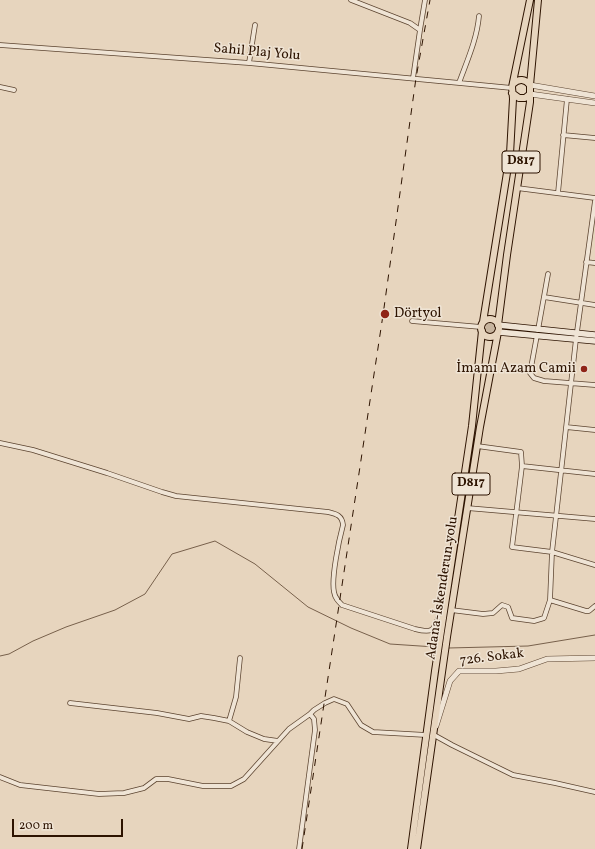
<!DOCTYPE html>
<html>
<head>
<meta charset="utf-8">
<style>
	body { margin:0 }
	#map { position:relative; width:595px; height:849px; overflow:hidden; background:#e7d5be; font-family:Vollkorn,serif }
	canvas { display:block }
	.scale { position:absolute; left:12px; top:819px; width:111px; height:18px; box-sizing:border-box; border:2px solid #2d1300; border-top:0; padding-left:5px; font-size:12px; line-height:14px; white-space:nowrap; color:#2d1300; -webkit-text-stroke:3px #efe4d5; paint-order:stroke }
</style>
</head>
<body>
<div id="map">
<canvas width="595" height="849"></canvas>
<div class="scale">200 m</div>
</div>
<script>
const context = document.querySelector('canvas').getContext('2d');
context.lineJoin = 'round';
function fillPath(path, color) { context.fillStyle = color; context.fill(path, 'evenodd'); }
function trace(path, color, width, dash) { context.strokeStyle = color; context.lineWidth = width; context.lineCap = dash ? 'butt' : 'round'; context.setLineDash(dash || []); context.stroke(path); }
function label(font, color, halo, rows, align = 'center') {
  context.font = font + ' Vollkorn,serif'; context.lineWidth = 3; context.setLineDash([]); context.textBaseline = 'middle'; context.strokeStyle = halo; context.fillStyle = color; for (const [text, x, y, turn = 0] of rows) {
    context.save(); context.translate(x, y); context.rotate((+turn || 0) * Math.PI / 180); context.textAlign = isNaN(turn) ? turn : align; if (halo) context.strokeText(text, 0, 0); context.fillText(text, 0, 0); context.restore();
  }
}
const green = new Path2D(`
	M485.5 328a5.5 5.5 0 1 1 11 0a5.5 5.5 0 1 1-11 0Z`);
const stream = new Path2D(`
	M 449,648 L 528,646 L 595,635
	M 0,656 L 9,654 L 33,641 L 66,627 L 115,610 L 145,594 L 172,554 L 215,541 L 255,564 L 308,607 L 351,628 L 390,644 L 435,647`);
const minor = new Path2D(`
	M 351,0 L 410,23 L 420,30 L 413,78
	M 420,30 L 425,0
	M 0,45 L 249,63 L 512,88
	M 249,63 L 255,25
	M 459,83 C 467,61 477,39 479,16
	M 0,87 L 14,90
	M 563,135 L 595,138
	M 517,188 L 595,198
	M 558,193 L 567,99
	M 595,201 L 576,339 L 552,552 L 550,600 L 586,611 L 589,611 L 595,606
	M 586,262 L 595,263
	M 544,297 L 595,305
	M 412,321 L 481,327
	M 538,330 L 548,274
	M 537,335 L 530,373 L 534,378 L 544,381 L 595,385
	M 566,427 L 595,430
	M 0,443 L 33,450 L 107,473 L 162,492 L 176,496 L 328,512 C 336,514 342,515 343,525 C 339,540 331,578 334,592 C 335,598 338,601 342,605 L 415,629 C 419,630 427,632 431,630 C 437,627 441,608 444,601
	M 477,446 L 521,452 L 522,466 L 512,547 L 552,552 L 595,565
	M 522,466 L 595,474
	M 467,508 L 595,519
	M 451,610 L 483,614 L 493,613 L 502,605 L 508,607 L 512,618 L 534,621 L 544,618 L 550,600
	M 70,703 L 157,713 L 189,719 L 201,716 L 214,718 L 229,721 L 247,732 L 264,739 L 278,741
	M 229,721 L 236,697 L 240,658
	M 434,735 L 452,745 L 513,775 L 555,783 L 595,792
	M 0,777 L 20,785 L 99,794 L 124,793 L 144,788 L 156,779 L 168,779 L 203,786 L 231,786 L 244,779 L 289,729 L 310,714 L 314,710 L 325,703 L 334,699 L 347,704 L 361,725 L 373,732 L 426,735
	M 299,849 L 315,730 L 314,719 L 310,714`);
const tertiary = new Path2D(`
	M 530,85 L 595,96
	M 530,94 L 595,103
	M 436,726 L 450,681 L 459,671 L 496,671 L 519,669 L 547,659 L 595,658`);
const secondary = new Path2D(`
	M 498,325 L 595,335
	M 498,332 L 595,341`);
const trunk = new Path2D(`
	M 513,84 C 519,78 525,79 530,85
	M 512,93 L 519,98 L 525,98 L 530,94
	M481 328a9 9 0 1 1 18 0a9 9 0 1 1-18 0Z
	M 483,322 L 510,154 L 513,99 L 512,87 L 530,0
	M 498,325 L 507,255 L 530,102 L 530,85 L 538,0
	M 411,849 L 435,671 L 472,426 L 482,331
	M 417,849 L 447,637 L 480,427 L 498,332`);
const rail = new Path2D(`
	M 302,849 L 383,315 L 416,78 L 430,0`);
const markers = [
	[385,314,5,"#8f2418"],
	[584,369,4,"#8f2418"]
];
const shields = [
	[521,162,38],
	[471,484,38]
];
const shieldNames = [
	["D817",521,162],
	["D817",471,484]
];
const streetNames = [
	["Sahil Plaj Yolu",257,53,5],
	["Adana-İskenderun yolu",443,588,-81],
	["726. Sokak",492,658,-7]
];
const poiNames = [
	["Dörtyol",394,314],
	["İmamı Azam Camii",576,369,"right"]
];
fillPath(green, '#c7b49e');
trace(stream, '#77604b', 1);
trace(minor, '#5c4430', 5.5);
trace(tertiary, '#5c4430', 6);
trace(secondary, '#2d1300', 7);
trace(trunk, '#2d1300', 8);
trace(minor, '#efe4d5', 4);
trace(tertiary, '#efe4d5', 5);
trace(secondary, '#efe4d5', 5.5);
trace(trunk, '#e7d5be', 6);
trace(rail, '#2d1300', 1, [7, 7]);
for (const [x, y, r, color] of markers) { const dot = new Path2D(); dot.arc(x, y, r, 0, 2 * Math.PI); context.fillStyle = color; context.fill(dot); trace(dot, '#efe4d5', 1.5); }
for (const [x, y, w] of shields) { const box = new Path2D(); box.roundRect(x - w / 2, y - 11, w, 22, 3); context.fillStyle = '#efe4d5'; context.fill(box); trace(box, '#2d1300', 1); }
label('bold 13px', '#2d1300', null, shieldNames);
label('14px', '#2d1300', '#efe4d5', streetNames);
label('14px', '#2d1300', '#efe4d5', poiNames, 'left');
</script>
</body>
</html>
